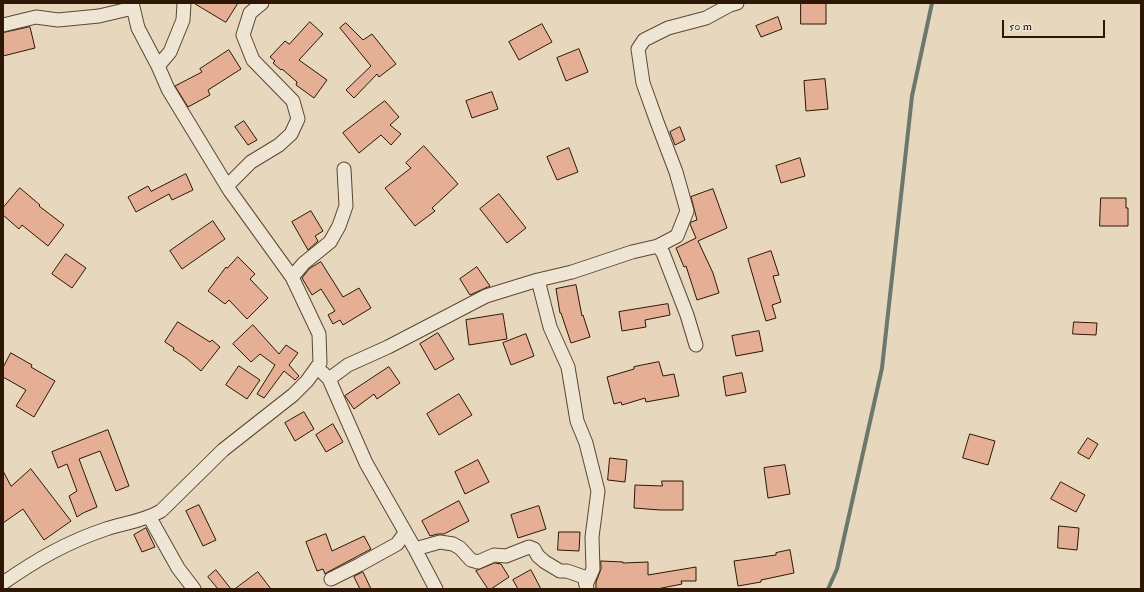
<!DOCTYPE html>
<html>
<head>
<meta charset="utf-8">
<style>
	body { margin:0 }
	#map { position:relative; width:1144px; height:592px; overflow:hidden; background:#e7d7bd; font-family:"IM FELL Double Pica",serif }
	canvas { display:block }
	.frame { position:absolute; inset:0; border:4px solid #2e1704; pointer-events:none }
	.scale { position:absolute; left:1002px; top:20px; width:103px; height:18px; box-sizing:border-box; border:2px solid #2e1704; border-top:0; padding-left:5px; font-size:12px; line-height:14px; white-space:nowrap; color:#2e1704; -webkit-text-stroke:3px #efe5d4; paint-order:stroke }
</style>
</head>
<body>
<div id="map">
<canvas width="1144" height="592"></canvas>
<div class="frame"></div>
<div class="scale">50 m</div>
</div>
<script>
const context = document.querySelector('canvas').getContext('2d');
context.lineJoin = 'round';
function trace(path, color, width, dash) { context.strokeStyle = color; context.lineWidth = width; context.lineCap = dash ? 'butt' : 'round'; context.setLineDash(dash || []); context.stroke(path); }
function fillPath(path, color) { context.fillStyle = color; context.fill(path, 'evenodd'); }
const stream = new Path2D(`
	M 828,589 L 837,569 L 882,368 L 912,96 L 932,3`);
const building = new Path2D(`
	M 194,3 L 238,3 L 226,22 Z
	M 801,3 L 826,3 L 826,24 L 801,24 Z
	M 778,17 L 782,29 L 761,37 L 756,26 Z
	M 310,22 L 323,34 L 299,60 L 327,80 L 314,98 L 296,85 L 297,82 L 282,69 L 281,70 L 273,63 L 275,61 L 270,57 L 285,41 L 289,44 Z
	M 346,23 L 363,40 L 372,34 L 396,64 L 379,77 L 377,74 L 354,98 L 346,90 L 371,66 L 340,28 Z
	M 542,24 L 552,42 L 519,60 L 509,42 Z
	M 30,27 L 35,48 L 3,56 L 3,33 Z
	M 579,49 L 588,72 L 566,81 L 557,58 Z
	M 229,50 L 241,69 L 208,90 L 210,95 L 188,107 L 175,86 L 202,72 L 200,69 Z
	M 825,79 L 828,109 L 806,111 L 804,81 Z
	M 492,92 L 498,109 L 472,118 L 466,101 Z
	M 385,101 L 399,117 L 390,125 L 401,134 L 391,145 L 381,135 L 359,153 L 343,133 Z
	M 244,121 L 257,140 L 248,145 L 235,127 Z
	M 680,127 L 685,140 L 675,145 L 670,132 Z
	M 424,146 L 458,184 L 432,208 L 435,211 L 415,226 L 385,188 L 411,168 L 406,163 Z
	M 569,148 L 578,172 L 557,180 L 547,157 Z
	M 800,158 L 805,176 L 781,183 L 776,166 Z
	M 186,174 L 193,190 L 172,200 L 169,194 L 136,212 L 128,197 L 148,186 L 151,191 Z
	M 20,188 L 40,205 L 39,206 L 64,225 L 48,246 L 22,225 L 19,229 L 3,215 L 3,208 Z
	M 713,189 L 727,228 L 698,241 L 713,273 L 719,293 L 697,300 L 686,266 L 684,267 L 676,248 L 696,238 L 690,224 L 691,222 L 697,220 L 691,197 Z
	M 499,194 L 526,228 L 507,243 L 480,209 Z
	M 1101,198 L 1126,198 L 1126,208 L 1128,208 L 1128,226 L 1100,226 Z
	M 311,211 L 323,231 L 315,236 L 318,241 L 308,250 L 292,222 Z
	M 213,221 L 225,239 L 182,269 L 170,251 Z
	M 771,251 L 779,275 L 773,276 L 781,302 L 772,305 L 776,318 L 766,321 L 748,259 Z
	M 66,254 L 86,268 L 72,288 L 52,274 Z
	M 238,257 L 255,274 L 250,279 L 268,298 L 247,319 L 229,300 L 225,304 L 208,291 L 226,267 L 227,268 Z
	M 321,262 L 343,297 L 359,288 L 371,308 L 343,325 L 340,320 L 333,324 L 328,315 L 335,311 L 321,289 L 312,295 L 302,278 L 309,269 Z
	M 477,267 L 490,286 L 470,295 L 460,279 Z
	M 576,285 L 582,316 L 583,315 L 590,337 L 571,343 L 561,313 L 560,313 L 556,289 Z
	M 668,304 L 670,315 L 645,320 L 646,327 L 622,331 L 619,312 Z
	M 503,314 L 507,339 L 469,345 L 466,320 Z
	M 178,322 L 210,342 L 212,340 L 220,347 L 201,371 L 186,358 L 173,350 L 174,348 L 165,342 Z
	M 1074,322 L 1097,323 L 1096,335 L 1073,334 Z
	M 253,325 L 279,354 L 286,345 L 298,353 L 289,365 L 299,376 L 295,380 L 284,371 L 264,398 L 257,394 L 275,365 L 260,354 L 251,362 L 233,344 Z
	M 759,331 L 763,351 L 736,356 L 732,336 Z
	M 438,333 L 454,359 L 435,370 L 420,344 Z
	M 526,334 L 534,356 L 511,365 L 503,343 Z
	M 11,353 L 32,365 L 31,367 L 55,381 L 34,417 L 16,406 L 26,390 L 3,377 L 3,368 Z
	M 659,362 L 663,376 L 674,374 L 679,396 L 646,402 L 645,398 L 622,405 L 621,402 L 614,404 L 607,377 L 634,369 L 634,367 Z
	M 239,366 L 260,380 L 247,399 L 226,385 Z
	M 389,367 L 400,383 L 377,399 L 374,394 L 354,409 L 345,396 Z
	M 742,373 L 746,392 L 726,396 L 723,377 Z
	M 459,394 L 472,415 L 439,435 L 427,414 Z
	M 304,412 L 314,429 L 295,441 L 285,423 Z
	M 333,424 L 343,442 L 326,452 L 316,435 Z
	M 108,430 L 129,486 L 116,491 L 100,451 L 79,459 L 97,507 L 83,513 L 77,517 L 69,496 L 77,491 L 67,464 L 58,468 L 52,452 Z
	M 970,434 L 995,441 L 988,465 L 963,458 Z
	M 1088,438 L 1098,444 L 1089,459 L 1078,453 Z
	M 610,458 L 627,460 L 625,482 L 608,480 Z
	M 478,460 L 489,482 L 465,494 L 455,472 Z
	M 785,465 L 790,494 L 768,498 L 764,468 Z
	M 31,469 L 71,521 L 44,540 L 23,509 L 3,523 L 3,471 L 11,486 Z
	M 662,481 L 683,481 L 683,510 L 660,510 L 634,508 L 635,485 L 662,486 Z
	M 1061,482 L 1085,495 L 1076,512 L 1051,499 Z
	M 459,501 L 469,521 L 444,534 L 438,534 L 430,536 L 422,521 Z
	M 199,505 L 216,540 L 203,546 L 186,511 Z
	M 539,506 L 546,529 L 518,538 L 511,515 Z
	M 1059,526 L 1079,528 L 1077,550 L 1058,548 Z
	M 146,528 L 155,547 L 142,552 L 134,535 Z
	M 559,532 L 580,532 L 579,551 L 558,550 Z
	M 326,534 L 332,551 L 364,536 L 371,549 L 326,573 L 325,574 L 323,569 L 317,571 L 306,542 Z
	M 790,550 L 794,573 L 761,580 L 761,582 L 738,586 L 734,561 L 776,555 L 776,553 Z
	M 601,561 L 623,562 L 623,563 L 648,562 L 648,575 L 696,567 L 696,581 L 681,581 L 682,584 L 657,589 L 596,589 L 596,582 L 601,569 Z
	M 495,563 L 501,564 L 509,577 L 491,589 L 488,589 L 476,571 Z
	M 216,570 L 231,589 L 218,589 L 208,577 Z
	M 531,570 L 541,589 L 518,589 L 513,580 Z
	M 258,572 L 271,589 L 235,589 Z
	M 363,572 L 371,589 L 360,589 L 354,577 Z`);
const minor = new Path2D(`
	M 3,25 L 36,17 L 58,20 L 99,16 L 133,8
	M 158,66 L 170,52 L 183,20 L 184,3
	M 227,186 L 251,162 L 279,145 L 291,134 L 298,119 L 293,101 L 253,60 L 243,35 L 250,13 L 262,3
	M 658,246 L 663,253 L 687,315 L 696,345
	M 292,277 L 304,263 L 330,242 L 339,226 L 346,206 L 344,169
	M 538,280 L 550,327 L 568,367 L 577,421 L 586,443 L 598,491 L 592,537 L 593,569 L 586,585
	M 323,373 L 329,379 L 366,463 L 415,549 L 436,589
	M 329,379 L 348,365 L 388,347 L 486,296 L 538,280 L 572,272 L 632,252 L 658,246 L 677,236 L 687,211 L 676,172 L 657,122 L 643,83 L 638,49 L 644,40 L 668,28 L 706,18 L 730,5 L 737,3
	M 150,518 L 178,568 L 194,589
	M 415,549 L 440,542 L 453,544 L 460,548 L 471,560 L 478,562 L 494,555 L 506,556 L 529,547 L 534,549 L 538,556 L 545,562 L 560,571 L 567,571 L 584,577 L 587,589
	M 331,579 L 359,565 L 397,544 L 405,533
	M 3,583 C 36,560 67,542 106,529 C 124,523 144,521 161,511 L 223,450 L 293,395 L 307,381 L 320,363 L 319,334 L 292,277 L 230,191 L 168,89 L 158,66 L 138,28 L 132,3`);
trace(stream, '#6d786d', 4);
fillPath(building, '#e5af96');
trace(building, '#2e1704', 1);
trace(minor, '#5c4732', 15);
trace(minor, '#efe5d4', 13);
</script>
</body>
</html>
